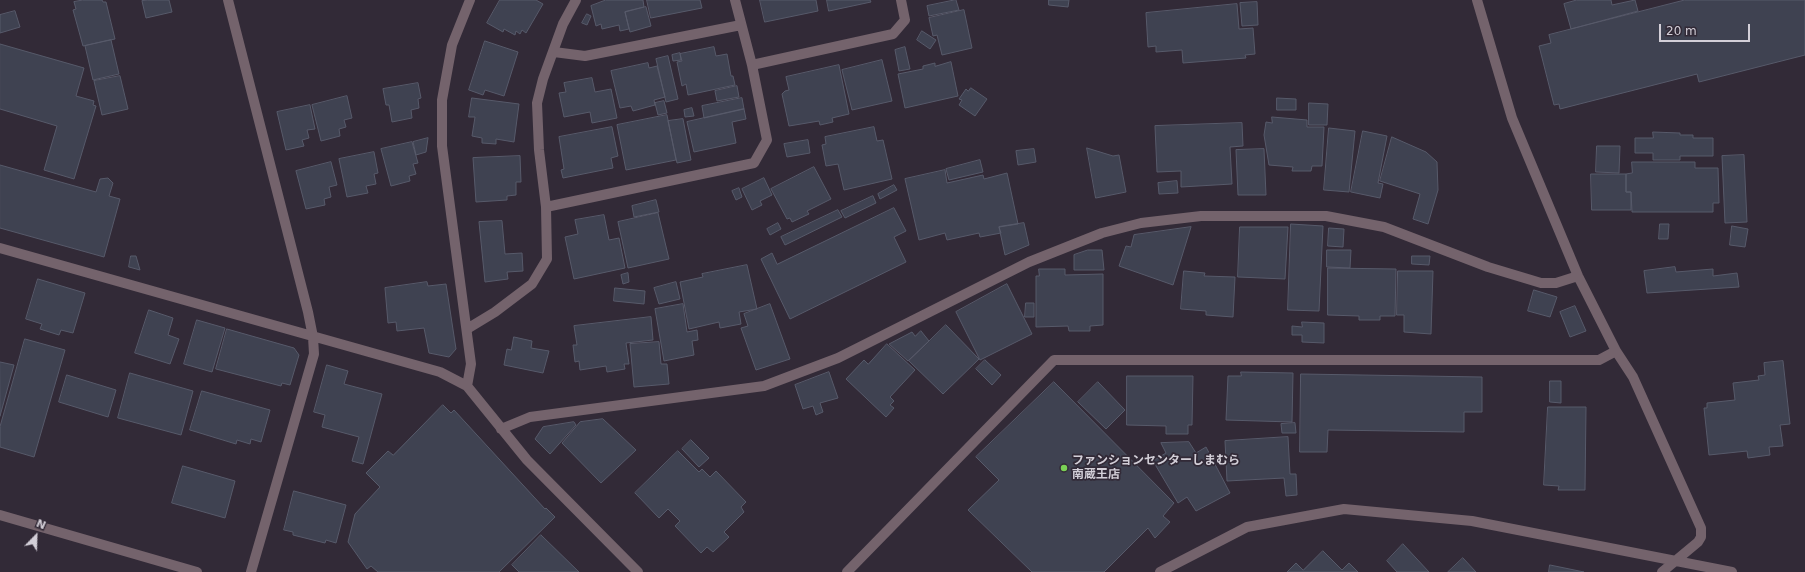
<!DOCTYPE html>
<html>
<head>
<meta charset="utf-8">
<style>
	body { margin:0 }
	#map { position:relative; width:1805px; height:572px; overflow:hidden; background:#322a37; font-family:"DejaVu Sans",sans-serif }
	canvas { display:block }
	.north { position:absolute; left:16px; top:516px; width:40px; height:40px; -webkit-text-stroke:3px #322a37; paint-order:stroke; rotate:23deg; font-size:11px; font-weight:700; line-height:16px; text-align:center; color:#d3cfd8 }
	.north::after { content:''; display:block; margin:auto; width:14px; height:18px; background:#d3cfd8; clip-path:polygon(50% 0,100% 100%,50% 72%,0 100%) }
	.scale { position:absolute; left:1659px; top:24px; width:91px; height:18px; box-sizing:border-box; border:2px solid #d3cfd8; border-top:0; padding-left:5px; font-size:12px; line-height:14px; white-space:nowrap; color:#d3cfd8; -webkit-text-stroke:3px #322a37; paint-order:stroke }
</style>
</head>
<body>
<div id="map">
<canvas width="1805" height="572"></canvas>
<div class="north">N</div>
<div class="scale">20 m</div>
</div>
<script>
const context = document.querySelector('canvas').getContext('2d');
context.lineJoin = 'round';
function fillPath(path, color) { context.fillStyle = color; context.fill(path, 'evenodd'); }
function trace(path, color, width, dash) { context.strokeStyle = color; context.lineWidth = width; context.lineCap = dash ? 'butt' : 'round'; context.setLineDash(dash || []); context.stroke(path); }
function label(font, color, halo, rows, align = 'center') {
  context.font = font + ' "DejaVu Sans","Noto Sans JP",sans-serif'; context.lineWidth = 3.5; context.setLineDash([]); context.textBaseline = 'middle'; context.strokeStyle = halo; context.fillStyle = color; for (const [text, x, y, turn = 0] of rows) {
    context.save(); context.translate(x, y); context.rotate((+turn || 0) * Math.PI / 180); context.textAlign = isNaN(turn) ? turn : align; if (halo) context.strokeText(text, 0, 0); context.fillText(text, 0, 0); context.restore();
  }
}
const building = new Path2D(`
	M 83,0 L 102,0 L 103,2 L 106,2 L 115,39 L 83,46 L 73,10 L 76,9 L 74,2 Z
	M 148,0 L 169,0 L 172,12 L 146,18 L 142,1 Z
	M 500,0 L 536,0 L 543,4 L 526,33 L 522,30 L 520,34 L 516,31 L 515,35 L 504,29 L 503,32 L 487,23 Z
	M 606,0 L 643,0 L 644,7 L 625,12 L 629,29 L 620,31 L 619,25 L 602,29 L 601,24 L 596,26 L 591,6 Z
	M 647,0 L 700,0 L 702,8 L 651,18 Z
	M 760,0 L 816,0 L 818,11 L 765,22 Z
	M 827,0 L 870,0 L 871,2 L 829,11 Z
	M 956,0 L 959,10 L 929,16 L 927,6 Z
	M 1049,0 L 1069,0 L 1068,7 L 1049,5 Z
	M 1577,0 L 1611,0 L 1612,5 L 1635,0 L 1638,11 L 1571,29 L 1564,4 Z
	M 1685,0 L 1805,0 L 1805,55 L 1699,82 L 1697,74 L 1560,109 L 1559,104 L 1554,105 L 1539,46 L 1551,43 L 1549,35 Z
	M 1257,2 L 1258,25 L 1242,26 L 1240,3 Z
	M 1237,4 L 1239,29 L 1253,28 L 1255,54 L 1245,55 L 1246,58 L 1183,63 L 1182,50 L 1156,52 L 1156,46 L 1148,47 L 1146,13 Z
	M 646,7 L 651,26 L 630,32 L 625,12 Z
	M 964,10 L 972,48 L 942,55 L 937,35 L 933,36 L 929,18 Z
	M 15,11 L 20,27 L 0,33 L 0,15 Z
	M 587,14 L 591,16 L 587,25 L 582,23 Z
	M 922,31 L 936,40 L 930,49 L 917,40 Z
	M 111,40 L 119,74 L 93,80 L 85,46 Z
	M 485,41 L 518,52 L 504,96 L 485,90 L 483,95 L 469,90 Z
	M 0,44 L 84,68 L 76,96 L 94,101 L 93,105 L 96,106 L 74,179 L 44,170 L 57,126 L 0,109 Z
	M 714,47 L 716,56 L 727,54 L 731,76 L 733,76 L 735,85 L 688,95 L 686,84 L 682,86 L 677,62 L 682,61 L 680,54 Z
	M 905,47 L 910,69 L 899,71 L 895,50 Z
	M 680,53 L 681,60 L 673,61 L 672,55 Z
	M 668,56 L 678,99 L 666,102 L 656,59 Z
	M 882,60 L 892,101 L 852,110 L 842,70 Z
	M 951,62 L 958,96 L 905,108 L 898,74 L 923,69 L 923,66 L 935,63 L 935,66 Z
	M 648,63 L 649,68 L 657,66 L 665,97 L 654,100 L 655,105 L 633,111 L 631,106 L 620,108 L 611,71 Z
	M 839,65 L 849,114 L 832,118 L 833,122 L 820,125 L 819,121 L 789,126 L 782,94 L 785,91 L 789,90 L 786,77 Z
	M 120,76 L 128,109 L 102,115 L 94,81 Z
	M 592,78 L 595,92 L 611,89 L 617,118 L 592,123 L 590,112 L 564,117 L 559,93 L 566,92 L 564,83 Z
	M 418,83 L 421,98 L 418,99 L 419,108 L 411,110 L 412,118 L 392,122 L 389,105 L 386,105 L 383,89 Z
	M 737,86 L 739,97 L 717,101 L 715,91 Z
	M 971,88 L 987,99 L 975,116 L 959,105 L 962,100 L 959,99 L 966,89 L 968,91 Z
	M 347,96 L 352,118 L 344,120 L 346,127 L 339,129 L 340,136 L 321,141 L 312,105 Z
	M 472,98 L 519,104 L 514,142 L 496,139 L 496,144 L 482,143 L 482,138 L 472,136 L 475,117 L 469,117 Z
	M 742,98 L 744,109 L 704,118 L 702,106 Z
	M 1277,98 L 1296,99 L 1296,110 L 1277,110 Z
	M 664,101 L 667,113 L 658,115 L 655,103 Z
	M 1309,103 L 1328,104 L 1327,125 L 1309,125 Z
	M 310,105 L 315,129 L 307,130 L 309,138 L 302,140 L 304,146 L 286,150 L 277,112 Z
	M 692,108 L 694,116 L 685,117 L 684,110 Z
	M 744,109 L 746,119 L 732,122 L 736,143 L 694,152 L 687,122 Z
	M 667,115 L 676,160 L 626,170 L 617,125 Z
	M 1272,117 L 1307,120 L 1307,127 L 1324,127 L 1322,166 L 1312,166 L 1311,171 L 1292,171 L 1293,167 L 1269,165 L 1264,135 L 1266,122 L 1272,123 Z
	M 683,119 L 691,160 L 677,163 L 668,121 Z
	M 1242,123 L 1243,146 L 1230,147 L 1232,184 L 1181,187 L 1181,171 L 1157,172 L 1155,126 Z
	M 612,127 L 618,156 L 611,158 L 613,168 L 563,178 L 561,170 L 564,169 L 559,137 Z
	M 874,127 L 877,141 L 883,140 L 892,179 L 844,190 L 838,164 L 826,166 L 822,145 L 826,144 L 825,137 Z
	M 1329,128 L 1355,131 L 1349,192 L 1324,190 Z
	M 1363,131 L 1387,136 L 1378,183 L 1383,184 L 1380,198 L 1351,192 Z
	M 1653,132 L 1680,133 L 1680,135 L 1693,135 L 1693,138 L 1713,138 L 1713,156 L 1680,156 L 1680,160 L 1653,160 L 1653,153 L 1635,153 L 1635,138 L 1653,138 Z
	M 1392,137 L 1426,152 L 1437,162 L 1438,190 L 1428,224 L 1413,219 L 1420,194 L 1380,181 Z
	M 428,138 L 426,152 L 416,155 L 413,142 Z
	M 808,140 L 810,153 L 787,157 L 784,144 Z
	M 412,142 L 418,163 L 413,164 L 416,174 L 409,176 L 410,181 L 391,186 L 381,149 Z
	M 1597,146 L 1620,146 L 1619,173 L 1596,172 Z
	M 1087,148 L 1113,156 L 1119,155 L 1126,192 L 1096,198 Z
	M 1034,149 L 1036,162 L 1018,165 L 1016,151 Z
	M 1264,149 L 1266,195 L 1238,195 L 1236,150 Z
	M 374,152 L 378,173 L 374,174 L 376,184 L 366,186 L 368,193 L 347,197 L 339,159 Z
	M 1744,155 L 1747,222 L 1725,223 L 1722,156 Z
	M 520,156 L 521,182 L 516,182 L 516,195 L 507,196 L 507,200 L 476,202 L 473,158 Z
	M 980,160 L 983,172 L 949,180 L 946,169 Z
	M 331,162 L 337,185 L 329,187 L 331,197 L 324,199 L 325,205 L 306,209 L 296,171 Z
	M 1632,162 L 1695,162 L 1695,168 L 1718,168 L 1719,203 L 1713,203 L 1713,212 L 1632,212 L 1631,192 L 1626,192 L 1626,174 L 1632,173 Z
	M 0,165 L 96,192 L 100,179 L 108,178 L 113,183 L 109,196 L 120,199 L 104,257 L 0,228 Z
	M 814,167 L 831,199 L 807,211 L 809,214 L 792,222 L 790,218 L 787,219 L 771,189 Z
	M 945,170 L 947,183 L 983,175 L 984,179 L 1007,173 L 1018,224 L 999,227 L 1001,233 L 980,237 L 979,233 L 947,240 L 945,233 L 919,240 L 905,179 Z
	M 1591,174 L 1626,174 L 1626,192 L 1631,192 L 1631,210 L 1592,210 Z
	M 764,178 L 772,195 L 760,201 L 762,205 L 752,210 L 742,189 Z
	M 1177,181 L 1178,193 L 1159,194 L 1158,183 Z
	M 894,185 L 897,190 L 880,199 L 878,194 Z
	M 739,188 L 742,197 L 736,200 L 732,191 Z
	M 873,196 L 876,203 L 845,218 L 841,211 Z
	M 656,200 L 659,212 L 634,217 L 632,206 Z
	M 894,208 L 906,231 L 894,237 L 906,262 L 790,319 L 761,259 L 772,253 L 777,264 Z
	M 838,210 L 842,217 L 785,245 L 781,237 Z
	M 658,213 L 669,259 L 628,268 L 618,222 Z
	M 604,215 L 609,240 L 619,238 L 625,268 L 574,279 L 565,237 L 578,234 L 575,220 Z
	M 502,221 L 505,254 L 522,253 L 523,271 L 507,272 L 508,279 L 485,282 L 479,222 Z
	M 778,223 L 781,229 L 770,235 L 767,229 Z
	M 1024,223 L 1029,245 L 1005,255 L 999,227 Z
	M 1291,224 L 1323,226 L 1319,311 L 1288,310 Z
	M 1660,224 L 1669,224 L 1668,239 L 1659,239 Z
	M 1732,226 L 1748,229 L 1745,247 L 1730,245 Z
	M 1191,227 L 1173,285 L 1119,266 L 1126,246 L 1131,247 L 1134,235 Z
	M 1240,227 L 1288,227 L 1285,279 L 1238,277 Z
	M 1329,228 L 1344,229 L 1343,247 L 1328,246 Z
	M 1088,250 L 1102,250 L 1104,270 L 1074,270 L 1074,255 Z
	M 1327,250 L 1351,250 L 1350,268 L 1327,267 Z
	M 131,256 L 136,256 L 140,270 L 129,267 Z
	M 1412,256 L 1430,256 L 1429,265 L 1412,264 Z
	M 747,265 L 757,309 L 739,312 L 741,324 L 720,328 L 719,322 L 689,329 L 680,282 L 703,277 L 702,274 Z
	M 1675,267 L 1676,272 L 1713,269 L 1713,276 L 1737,273 L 1739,287 L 1647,293 L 1644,271 Z
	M 1328,268 L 1396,269 L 1395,316 L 1380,316 L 1380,320 L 1359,320 L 1359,316 L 1328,315 Z
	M 1039,269 L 1065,269 L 1065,275 L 1103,274 L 1103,325 L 1090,326 L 1090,331 L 1069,331 L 1068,326 L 1036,327 L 1036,276 L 1039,276 Z
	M 1184,271 L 1205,273 L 1204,276 L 1235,277 L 1233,317 L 1206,315 L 1206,311 L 1181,309 Z
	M 1398,271 L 1433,271 L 1431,334 L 1404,332 L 1404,315 L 1397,315 Z
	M 628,273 L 629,282 L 623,284 L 621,275 Z
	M 38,279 L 85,293 L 73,333 L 61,330 L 59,335 L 40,329 L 42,324 L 26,319 Z
	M 427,282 L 428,286 L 446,284 L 456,349 L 449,357 L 429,353 L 424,328 L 397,331 L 396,322 L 388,323 L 385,288 Z
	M 676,282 L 680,299 L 659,304 L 654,288 Z
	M 1007,284 L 1032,334 L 980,360 L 956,312 Z
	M 615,288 L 645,291 L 644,304 L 614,301 Z
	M 1534,290 L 1557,297 L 1550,317 L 1528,311 Z
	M 1026,303 L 1034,303 L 1034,317 L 1025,317 Z
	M 683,304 L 687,332 L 697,330 L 698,340 L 692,341 L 694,355 L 664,361 L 655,309 Z
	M 770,304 L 790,359 L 756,370 L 741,328 L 748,326 L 744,314 Z
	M 1575,306 L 1586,331 L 1570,337 L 1560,312 Z
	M 149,310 L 173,318 L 168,335 L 179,339 L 170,364 L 135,353 Z
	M 651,317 L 653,340 L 626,343 L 629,364 L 624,364 L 625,369 L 607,372 L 606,366 L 580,370 L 579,361 L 575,362 L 573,345 L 577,345 L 574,326 Z
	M 197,320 L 225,328 L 212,372 L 184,364 Z
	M 1302,322 L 1324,323 L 1324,343 L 1302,342 L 1302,335 L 1292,335 L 1292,326 L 1302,327 Z
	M 946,325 L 979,359 L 943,394 L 909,361 Z
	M 227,329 L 294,348 L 299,355 L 290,385 L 282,383 L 281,386 L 216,369 Z
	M 921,331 L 929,341 L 908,361 L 889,344 L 912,332 L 915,336 Z
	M 514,337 L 532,341 L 531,348 L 549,351 L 543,373 L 504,365 L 507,349 L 511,350 Z
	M 25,339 L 65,350 L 34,457 L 0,447 L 0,427 Z
	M 659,342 L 661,364 L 667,364 L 669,384 L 634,387 L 630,344 Z
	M 887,344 L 915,370 L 890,397 L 894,401 L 890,405 L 894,408 L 886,417 L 846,379 L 864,360 L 868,364 Z
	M 985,360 L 1001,375 L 992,385 L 976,369 Z
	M 1783,361 L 1790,424 L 1780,425 L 1783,446 L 1769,447 L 1770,455 L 1748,458 L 1747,451 L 1709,455 L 1704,408 L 1707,408 L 1707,403 L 1735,400 L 1733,383 L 1759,380 L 1758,376 L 1765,375 L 1764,363 Z
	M 0,362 L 14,365 L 0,416 Z
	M 327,365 L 348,371 L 344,384 L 382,394 L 363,464 L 352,461 L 359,437 L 322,427 L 325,415 L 314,412 Z
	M 829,372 L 838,398 L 820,403 L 823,412 L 816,415 L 813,406 L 803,409 L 795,385 Z
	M 1241,372 L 1293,373 L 1292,422 L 1226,420 L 1228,376 L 1241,376 Z
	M 130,373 L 193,391 L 181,435 L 118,418 Z
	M 1301,374 L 1482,377 L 1482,412 L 1464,412 L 1464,432 L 1328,430 L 1327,452 L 1300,452 Z
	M 67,375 L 116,390 L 108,417 L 59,402 Z
	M 1127,376 L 1193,376 L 1192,425 L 1188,425 L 1188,434 L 1166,434 L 1166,426 L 1127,425 Z
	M 1550,381 L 1561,381 L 1561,403 L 1550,402 Z
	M 1054,382 L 1174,503 L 1163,516 L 1170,522 L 1155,538 L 1148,528 L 1104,572 L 1032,572 L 968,510 L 999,480 L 976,457 Z
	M 1098,382 L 1125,410 L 1106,429 L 1078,402 Z
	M 202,391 L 270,410 L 261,442 L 251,439 L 250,444 L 237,440 L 236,444 L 190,430 Z
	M 443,405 L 451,413 L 454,410 L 545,509 L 546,508 L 555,517 L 499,572 L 378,572 L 371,566 L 367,569 L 348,542 L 355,514 L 380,487 L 366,473 L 388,451 L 393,455 Z
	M 1548,407 L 1586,407 L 1585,490 L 1558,490 L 1559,486 L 1544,485 Z
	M 603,419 L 636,450 L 601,483 L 562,443 L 580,422 Z
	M 574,422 L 576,425 L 550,454 L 535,439 L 543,427 Z
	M 1295,423 L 1296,433 L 1282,433 L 1281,424 Z
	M 1288,437 L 1290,474 L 1296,474 L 1297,495 L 1286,496 L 1284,478 L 1227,481 L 1225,441 Z
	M 691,440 L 709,458 L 699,467 L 682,449 Z
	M 1189,442 L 1196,453 L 1206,447 L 1230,493 L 1196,511 L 1187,497 L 1178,503 L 1153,461 L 1166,453 L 1161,443 Z
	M 678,451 L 699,472 L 702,469 L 710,477 L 716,471 L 746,502 L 741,507 L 744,512 L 724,532 L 729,537 L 713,552 L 707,547 L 701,553 L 675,526 L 680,521 L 668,509 L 659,518 L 635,493 Z
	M 183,466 L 235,481 L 225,518 L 172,503 Z
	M 294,491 L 346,505 L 336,543 L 326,540 L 325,543 L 293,535 L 293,532 L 284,530 Z
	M 541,535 L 579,572 L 519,572 L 512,565 Z
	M 1403,544 L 1429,572 L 1397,572 L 1387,561 Z
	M 1323,551 L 1342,570 L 1349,563 L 1358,572 L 1287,572 L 1296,563 L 1303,570 Z
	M 1463,558 L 1476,572 L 1448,572 Z
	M 1550,565 L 1584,572 L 1549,572 Z`);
const minor = new Path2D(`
	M 228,0 L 308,312 L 313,337 L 314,354 L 251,572
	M 1477,0 L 1512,118 L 1578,276 L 1616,351 L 1633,377 L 1701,528 L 1701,537 L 1698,542 L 1662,572
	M 554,52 L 585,56 L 741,25
	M 752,65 L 893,34 L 905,20 L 901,0
	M 546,207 L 754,163 L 767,140 L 752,65 L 735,0
	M 0,248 L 440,372 L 467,386 L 527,460 L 638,572
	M 467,329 L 495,312 L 532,284 L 547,259 L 546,207 L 539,150 L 537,103 L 543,79 L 563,24 L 576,0
	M 467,386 L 471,364 L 442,146 L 442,100 L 452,45 L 470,0
	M 501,429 L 530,417 L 764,386 L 838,358 L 1029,262 L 1102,233 L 1141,223 L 1201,216 L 1326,216 L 1384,227 L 1488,267 L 1541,283 L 1556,283 L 1578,276
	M 0,515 L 197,572
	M 847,572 L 1054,360 L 1599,360 L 1616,351
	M 1160,572 L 1247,527 L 1344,509 L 1472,521 L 1732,572`);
const markers = [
	[1064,468,4,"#7ad156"]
];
const poiNames = [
	["ファンションセンターしまむら",1072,461],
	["南蔵王店",1072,475]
];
fillPath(building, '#3f4251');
trace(building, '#575a6a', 1);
trace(minor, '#74636c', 10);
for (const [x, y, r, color] of markers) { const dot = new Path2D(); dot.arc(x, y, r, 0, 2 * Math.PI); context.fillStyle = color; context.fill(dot); trace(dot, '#322a37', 1.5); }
label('bold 12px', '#d3cfd8', '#322a37', poiNames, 'left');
</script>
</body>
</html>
